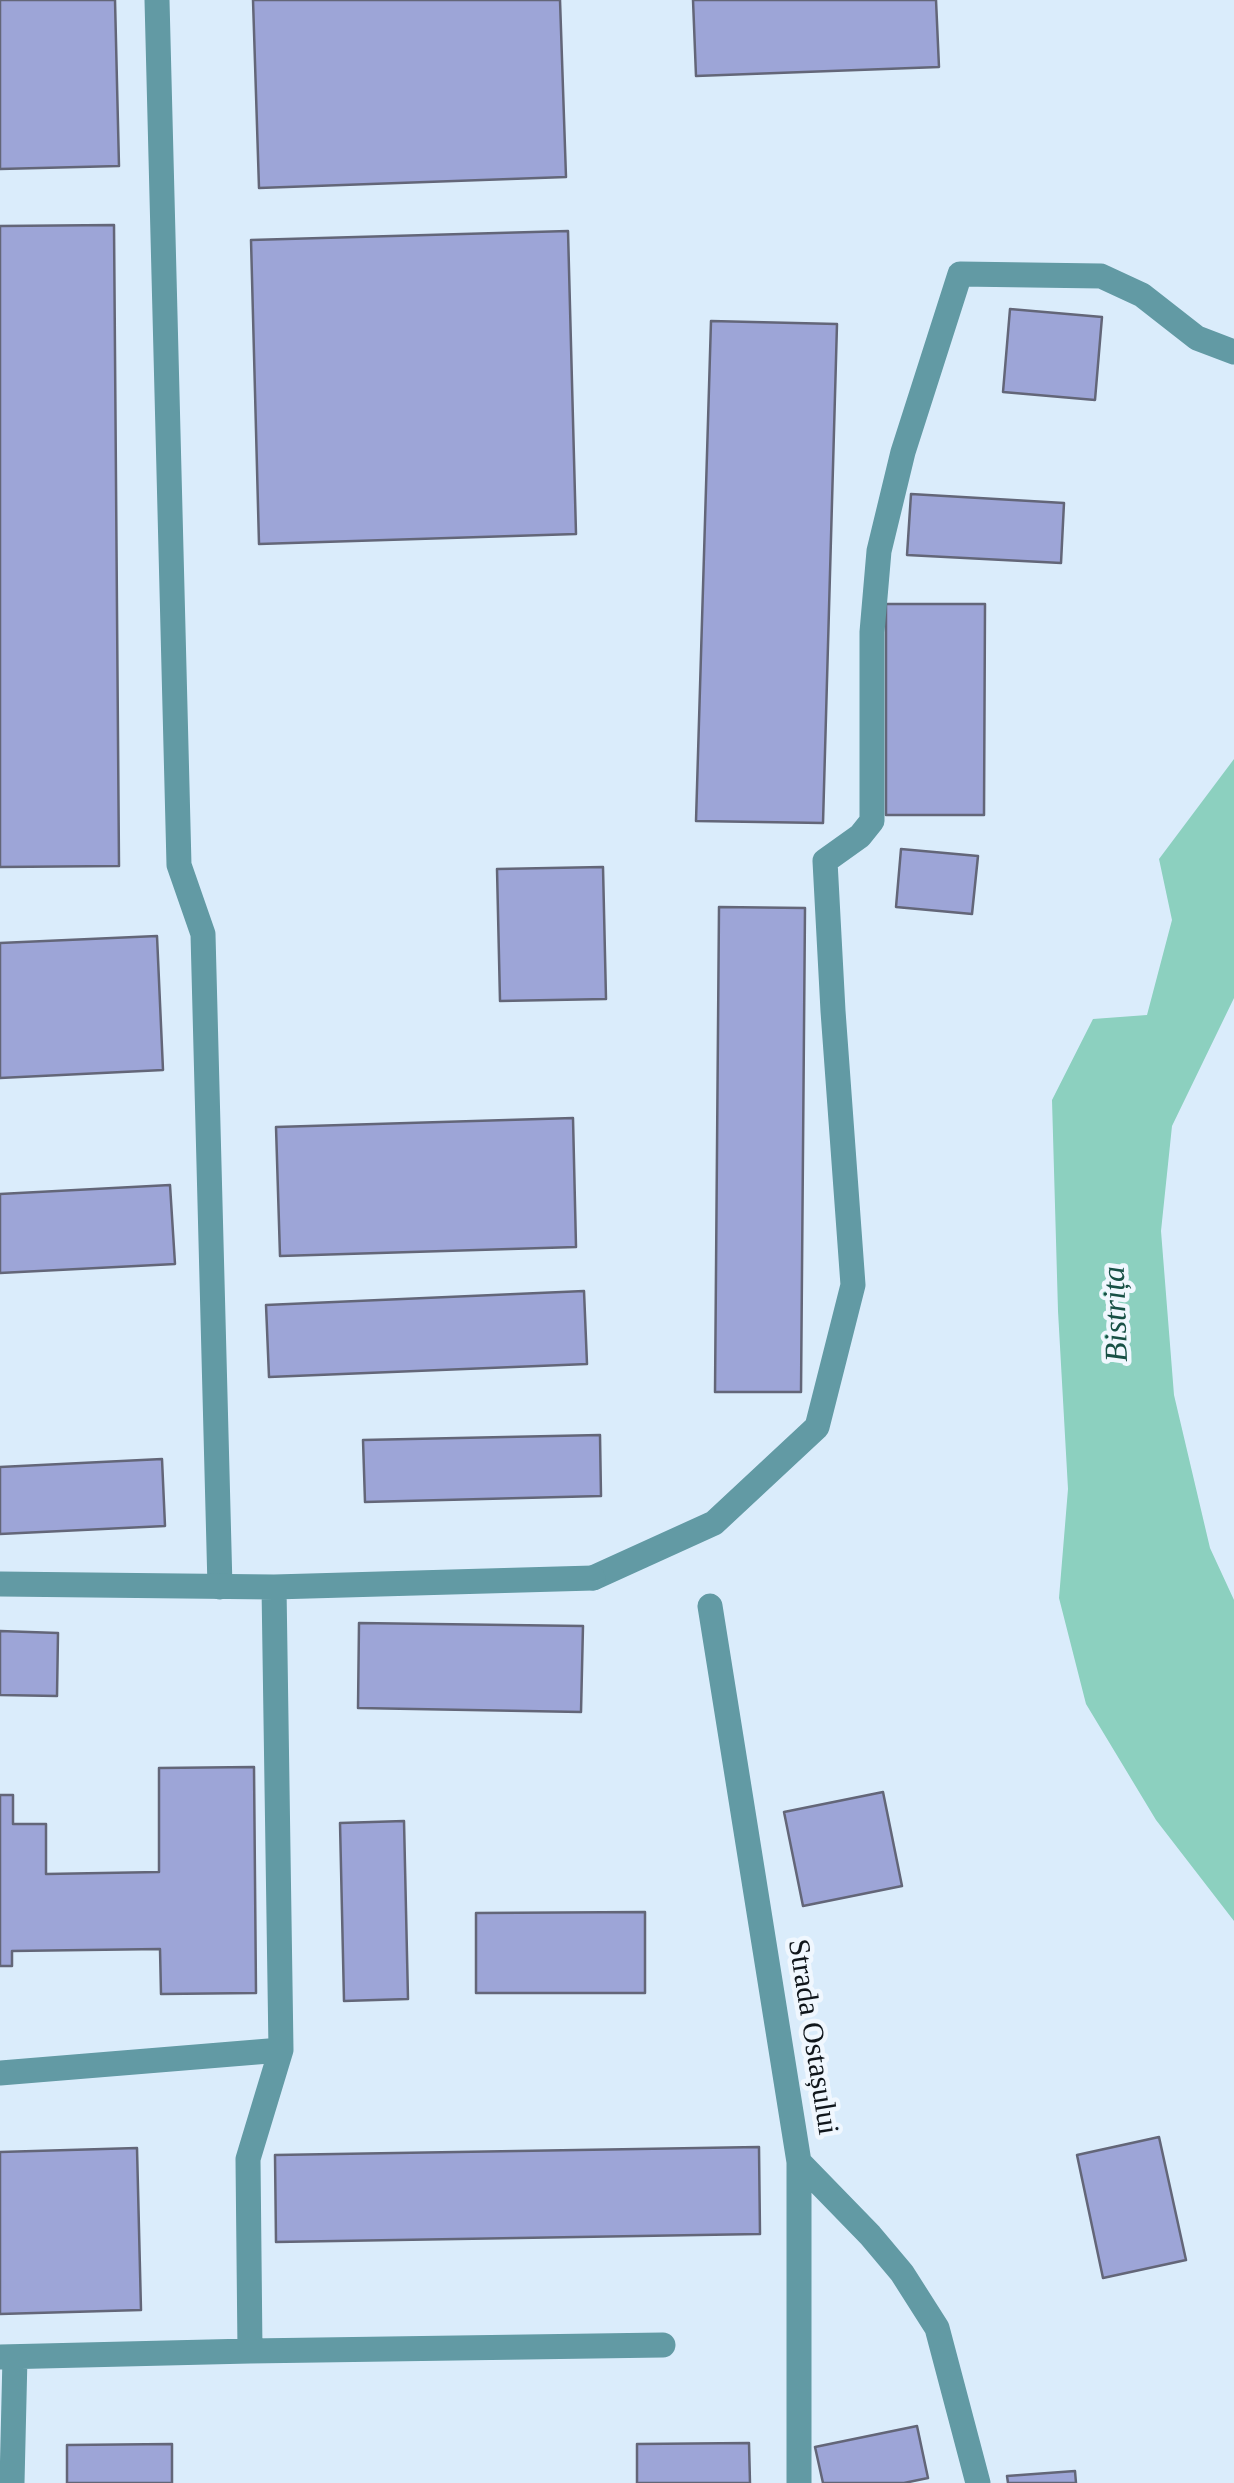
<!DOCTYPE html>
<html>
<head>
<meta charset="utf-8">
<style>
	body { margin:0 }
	canvas { display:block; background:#daecfb }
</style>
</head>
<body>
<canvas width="1234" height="2483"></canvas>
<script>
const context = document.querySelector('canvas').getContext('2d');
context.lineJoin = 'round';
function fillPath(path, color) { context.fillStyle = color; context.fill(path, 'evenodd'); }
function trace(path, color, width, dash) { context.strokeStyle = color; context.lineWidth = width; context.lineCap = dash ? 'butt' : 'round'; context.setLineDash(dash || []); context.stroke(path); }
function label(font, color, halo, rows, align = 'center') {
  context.font = font + ' Georgia,serif'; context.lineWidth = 9; context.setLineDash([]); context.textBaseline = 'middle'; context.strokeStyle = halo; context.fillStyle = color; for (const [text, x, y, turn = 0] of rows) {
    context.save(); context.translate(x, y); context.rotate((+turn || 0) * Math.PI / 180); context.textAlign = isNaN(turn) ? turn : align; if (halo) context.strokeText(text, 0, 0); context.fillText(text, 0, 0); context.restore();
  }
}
const water = new Path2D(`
	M 1234,759 L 1234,998 L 1172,1126 L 1161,1231 L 1174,1395 L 1210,1548 L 1234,1600 L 1234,1921 L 1156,1820 L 1086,1704 L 1059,1598 L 1068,1489 L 1058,1311 L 1052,1100 L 1093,1019 L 1147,1015 L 1172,920 L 1159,859 Z`);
const building = new Path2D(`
	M 0,0 L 115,0 L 119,166 L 0,169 Z
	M 253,0 L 560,0 L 566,177 L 259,188 Z
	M 693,0 L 936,0 L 939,67 L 696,76 Z
	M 114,225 L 119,866 L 0,867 L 0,226 Z
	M 568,231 L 576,534 L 259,544 L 251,240 Z
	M 1010,309 L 1102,317 L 1095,400 L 1003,392 Z
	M 711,321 L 837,324 L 823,823 L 696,821 Z
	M 911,494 L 1064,503 L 1061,563 L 907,555 Z
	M 886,604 L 985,604 L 984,815 L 886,815 Z
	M 901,849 L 978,856 L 972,914 L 896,907 Z
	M 603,867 L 606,999 L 500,1001 L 497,869 Z
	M 719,907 L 805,908 L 801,1392 L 715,1392 Z
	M 157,936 L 163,1070 L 0,1078 L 0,943 Z
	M 573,1118 L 576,1247 L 280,1256 L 276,1127 Z
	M 170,1185 L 175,1264 L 0,1273 L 0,1194 Z
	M 584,1291 L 587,1364 L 269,1377 L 266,1305 Z
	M 600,1435 L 601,1496 L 365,1502 L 363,1440 Z
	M 162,1459 L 165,1526 L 0,1534 L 0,1467 Z
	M 359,1623 L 583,1626 L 581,1712 L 358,1708 Z
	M 0,1631 L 58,1633 L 57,1696 L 0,1695 Z
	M 254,1767 L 256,1993 L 161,1994 L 160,1949 L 12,1951 L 12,1966 L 0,1966 L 0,1795 L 13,1795 L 13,1824 L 46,1824 L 46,1874 L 159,1872 L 159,1768 Z
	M 883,1792 L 902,1886 L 803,1906 L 784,1812 Z
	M 404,1821 L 408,1999 L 344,2001 L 340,1823 Z
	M 645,1912 L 645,1993 L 476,1993 L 476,1913 Z
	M 1159,2137 L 1186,2260 L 1103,2278 L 1077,2155 Z
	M 759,2147 L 760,2234 L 276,2242 L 275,2155 Z
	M 137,2148 L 141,2310 L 0,2314 L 0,2152 Z
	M 917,2426 L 928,2478 L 904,2483 L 823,2483 L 815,2447 Z
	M 749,2443 L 750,2483 L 637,2483 L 637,2444 Z
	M 172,2444 L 172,2483 L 67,2483 L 67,2445 Z
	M 1075,2471 L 1076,2483 L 1008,2483 L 1007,2476 Z`);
const lane = new Path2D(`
	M 157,0 L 179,865 L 203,934 L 220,1587
	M 593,1578 L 714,1523 L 817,1427 L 853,1285 L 833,1011 L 825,861 L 860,836 L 872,821 L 872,632 L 879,551 L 903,452 L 960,274 L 1101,276 L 1142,295 L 1197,338 L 1234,352`);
const street = new Path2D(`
	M 0,1584 L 274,1587 L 593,1578
	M 710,1606 L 799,2162 L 799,2483
	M 0,2073 L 281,2050
	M 799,2162 L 870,2235 L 902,2273 L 937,2328 L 978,2483
	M 250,2351 L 663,2345
	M 0,2357 L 250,2351 L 248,2159 L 281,2050 L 274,1587
	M 12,2483 L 15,2357`);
const streetNames = [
	["Strada Ostașului",812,2037,81]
];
const waterNames = [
	["Bistrița",1117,1314,-92]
];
fillPath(water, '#8cd0bf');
fillPath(building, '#9da5d7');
trace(building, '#636678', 2.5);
trace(lane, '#629aa4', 25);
trace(street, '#629aa4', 25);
label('30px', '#10161b', '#f0f7fe', streetNames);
label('italic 32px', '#175045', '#f0f7fe', waterNames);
</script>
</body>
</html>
